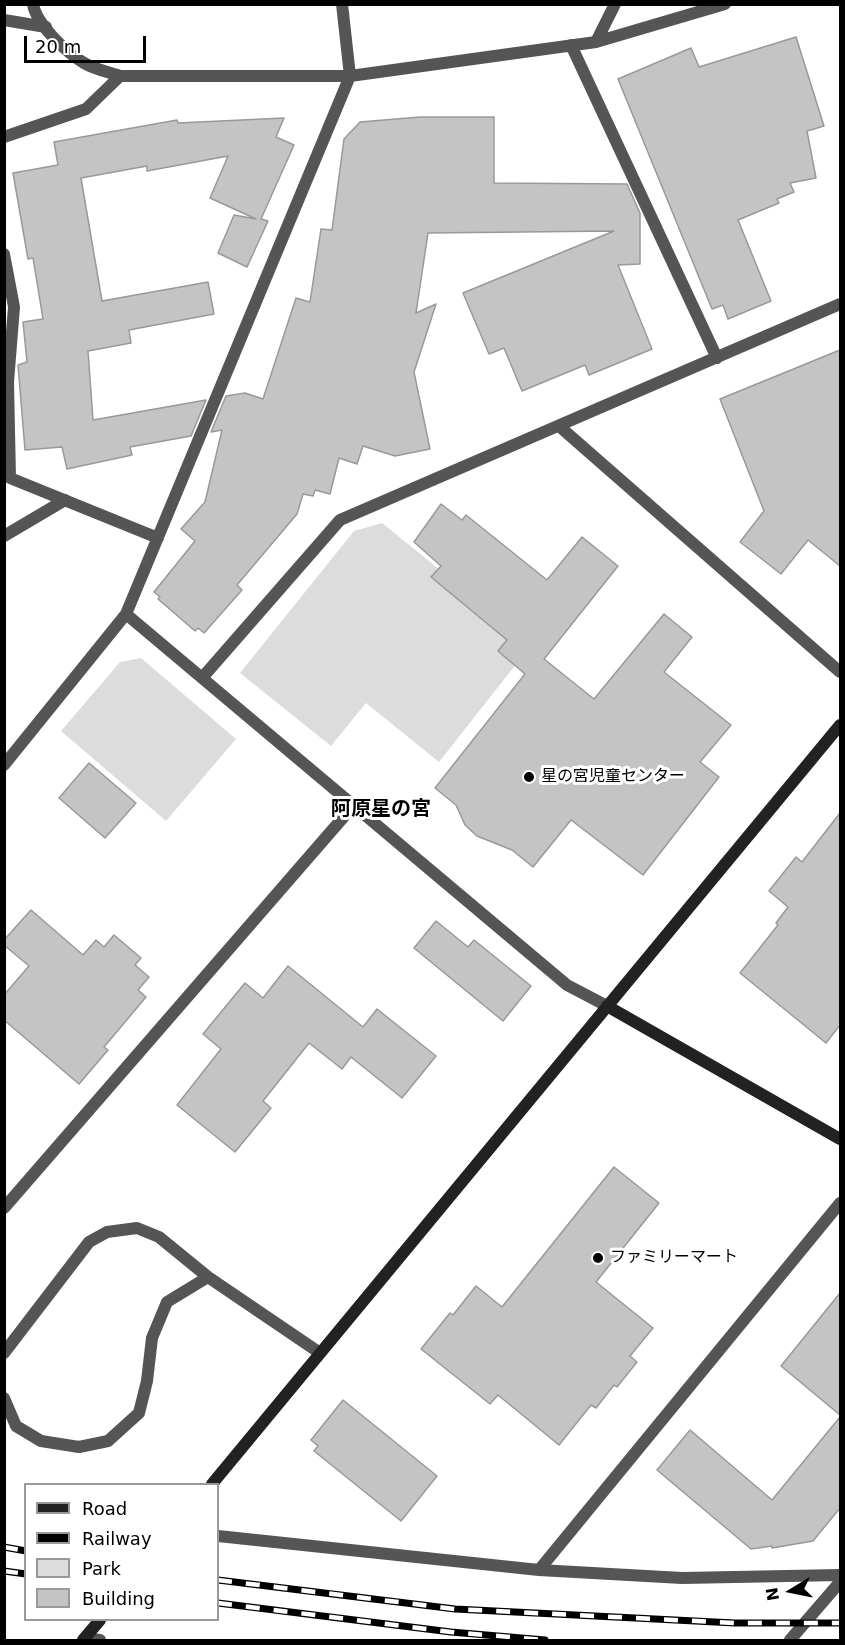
<!DOCTYPE html>
<html>
<head>
<meta charset="utf-8">
<style>
	body { margin:0 }
	#map { position:relative; width:845px; height:1645px; overflow:hidden; background:#fff; font-family:"DejaVu Sans",sans-serif }
	canvas { display:block }
	.frame { position:absolute; inset:0; border:6px solid #000; pointer-events:none }
	.legend { position:absolute; left:24px; top:1483px; width:195px; height:138px; box-sizing:border-box; background:#fff; border:2px solid #999; margin:0; padding:8px 10px; list-style:none; font-size:18px; color:#000 }
	.legend li { display:flex; align-items:center; gap:12px; height:30px }
	.legend b { width:30px; border:2px solid #999 }
	.north { position:absolute; left:761px; top:1561px; width:60px; height:60px; -webkit-text-stroke:4px #fff; paint-order:stroke; rotate:260deg; font-size:16px; font-weight:700; line-height:24px; text-align:center; color:#000 }
	.north::after { content:''; display:block; margin:auto; width:21px; height:27px; background:#000; clip-path:polygon(50% 0,100% 100%,50% 72%,0 100%) }
	.scale { position:absolute; left:24px; top:36px; width:122px; height:27px; box-sizing:border-box; border:3px solid #000; border-top:0; padding-left:8px; font-size:18px; line-height:21px; white-space:nowrap; color:#000; -webkit-text-stroke:4px #fff; paint-order:stroke }
</style>
</head>
<body>
<div id="map">
<canvas width="845" height="1645"></canvas>
<div class="frame"></div>
<ul class="legend">
<li><b style="height:8px;background:#222"></b>Road</li>
<li><b style="height:8px;background:#000"></b>Railway</li>
<li><b style="height:16px;background:#dcdcdc"></b>Park</li>
<li><b style="height:16px;background:#c4c4c4"></b>Building</li>
</ul>
<div class="north">N</div>
<div class="scale">20 m</div>
</div>
<script>
const context = document.querySelector('canvas').getContext('2d');
context.lineJoin = 'round';
function fillPath(path, color) { context.fillStyle = color; context.fill(path, 'evenodd'); }
function trace(path, color, width, dash) { context.strokeStyle = color; context.lineWidth = width; context.lineCap = dash ? 'butt' : 'round'; context.setLineDash(dash || []); context.stroke(path); }
function label(font, color, halo, rows, align = 'center') {
  context.font = font + ' "DejaVu Sans","Noto Sans JP",sans-serif'; context.lineWidth = 6; context.setLineDash([]); context.textBaseline = 'middle'; context.strokeStyle = halo; context.fillStyle = color; for (const [text, x, y, turn = 0] of rows) {
    context.save(); context.translate(x, y); context.rotate((+turn || 0) * Math.PI / 180); context.textAlign = isNaN(turn) ? turn : align; if (halo) context.strokeText(text, 0, 0); context.fillText(text, 0, 0); context.restore();
  }
}
const green = new Path2D(`
	M 382,523 L 532,644 L 439,762 L 366,703 L 331,746 L 240,673 L 354,531 Z
	M 141,658 L 236,739 L 166,821 L 61,731 L 120,662 Z`);
const building = new Path2D(`
	M 796,37 L 824,126 L 807,131 L 816,178 L 790,183 L 794,192 L 777,199 L 779,203 L 738,220 L 771,301 L 728,319 L 723,305 L 712,309 L 618,79 L 691,48 L 699,67 Z
	M 420,117 L 494,117 L 494,183 L 627,184 L 640,213 L 640,264 L 618,265 L 652,349 L 589,375 L 585,365 L 522,391 L 504,348 L 489,354 L 463,293 L 614,231 L 428,233 L 416,313 L 436,304 L 414,372 L 430,449 L 395,456 L 363,446 L 357,464 L 339,458 L 330,494 L 315,490 L 313,496 L 303,494 L 297,514 L 237,585 L 242,590 L 204,633 L 198,628 L 195,631 L 158,599 L 160,597 L 154,592 L 195,541 L 181,529 L 205,502 L 222,430 L 211,432 L 226,396 L 245,393 L 263,399 L 296,298 L 310,302 L 321,229 L 332,230 L 344,139 L 360,122 Z
	M 284,118 L 276,137 L 294,145 L 261,219 L 268,221 L 247,267 L 218,253 L 234,215 L 256,219 L 210,198 L 228,156 L 147,171 L 147,166 L 81,178 L 102,301 L 208,282 L 214,314 L 129,330 L 131,343 L 88,351 L 93,420 L 206,400 L 191,436 L 130,447 L 132,455 L 67,469 L 62,447 L 25,450 L 18,365 L 27,362 L 23,322 L 43,319 L 33,258 L 28,259 L 13,173 L 58,165 L 54,142 L 177,120 L 178,123 Z
	M 840,350 L 840,566 L 808,540 L 781,574 L 740,542 L 764,511 L 720,399 Z
	M 441,504 L 462,520 L 466,515 L 547,580 L 582,537 L 618,566 L 544,659 L 594,699 L 664,614 L 692,637 L 664,672 L 731,725 L 700,762 L 719,777 L 643,875 L 571,820 L 533,867 L 512,850 L 477,836 L 465,825 L 456,805 L 435,788 L 525,674 L 498,651 L 507,640 L 431,577 L 441,566 L 414,542 Z
	M 89,763 L 136,803 L 105,838 L 59,798 Z
	M 840,813 L 840,1025 L 826,1043 L 740,973 L 778,925 L 776,923 L 788,907 L 769,891 L 796,857 L 802,862 Z
	M 31,910 L 83,955 L 96,940 L 104,947 L 114,935 L 141,958 L 135,965 L 149,977 L 138,990 L 146,997 L 104,1047 L 108,1050 L 79,1084 L 4,1020 L 4,995 L 29,966 L 4,945 L 4,940 Z
	M 436,921 L 468,947 L 474,940 L 531,986 L 503,1021 L 414,948 Z
	M 288,966 L 363,1027 L 377,1009 L 436,1056 L 402,1098 L 351,1057 L 342,1069 L 309,1043 L 263,1101 L 271,1108 L 235,1152 L 177,1105 L 221,1049 L 203,1034 L 245,983 L 263,998 Z
	M 614,1167 L 659,1203 L 596,1282 L 653,1328 L 630,1356 L 637,1362 L 617,1387 L 614,1385 L 596,1408 L 591,1405 L 559,1445 L 498,1395 L 490,1404 L 421,1349 L 450,1313 L 453,1315 L 476,1286 L 502,1307 Z
	M 840,1293 L 840,1415 L 781,1366 Z
	M 343,1400 L 437,1476 L 401,1521 L 314,1451 L 318,1446 L 311,1440 Z
	M 840,1417 L 840,1508 L 813,1541 L 772,1548 L 772,1546 L 751,1549 L 657,1470 L 690,1430 L 772,1500 Z`);
const lane = new Path2D(`
	M 4,20 L 46,27
	M 4,536 L 65,500
	M 4,1353 L 89,1242 L 107,1232 L 137,1228 L 159,1237 L 208,1277 L 320,1353
	M 4,1398 L 16,1426 L 41,1441 L 79,1447 L 108,1441 L 139,1413 L 147,1381 L 152,1338 L 167,1302 L 208,1277`);
const street = new Path2D(`
	M 33,4 C 36,24 67,53 84,63 C 94,69 108,72 120,76
	M 596,42 L 615,4
	M 571,45 L 717,358
	M 4,137 L 86,109 L 120,76 L 350,76 L 596,42 L 725,4
	M 4,254 L 14,307 L 8,382 L 10,478 L 158,538
	M 559,426 L 840,672
	M 126,614 L 567,985 L 607,1006
	M 202,678 L 340,520 L 840,304
	M 4,765 L 126,614 L 350,76 L 342,4
	M 4,1208 L 354,805
	M 218,1536 L 539,1570 L 682,1578 L 840,1575
	M 539,1570 L 840,1203
	M 85,1638 L 100,1640
	M 790,1640 L 840,1582`);
const secondary = new Path2D(`
	M 607,1006 L 840,1139
	M 212,1484 L 840,725
	M 83,1640 L 100,1620`);
const rail = new Path2D(`
	M 4,1547 L 26,1551
	M 4,1571 L 26,1574
	M 218,1580 L 455,1609 L 735,1623 L 840,1623
	M 218,1603 L 451,1632 L 545,1640`);
const markers = [
	[529,777,6,"#000"],
	[598,1258,6,"#000"]
];
const poiNames = [
	["星の宮児童センター",541,777],
	["ファミリーマート",610,1258]
];
const quarterNames = [
	["阿原星の宮",381,810]
];
fillPath(green, '#dcdcdc');
fillPath(building, '#c4c4c4');
trace(building, '#999', 1.5);
trace(lane, '#555', 12);
trace(street, '#555', 12);
trace(secondary, '#222', 12);
trace(rail, '#000', 7);
trace(rail, '#fff', 4.5, [14]);
for (const [x, y, r, color] of markers) { const dot = new Path2D(); dot.arc(x, y, r, 0, 2 * Math.PI); context.fillStyle = color; context.fill(dot); trace(dot, '#fff', 2); }
label('16px', '#000', '#fff', poiNames, 'left');
label('bold 20px', '#000', '#fff', quarterNames);
</script>
</body>
</html>
